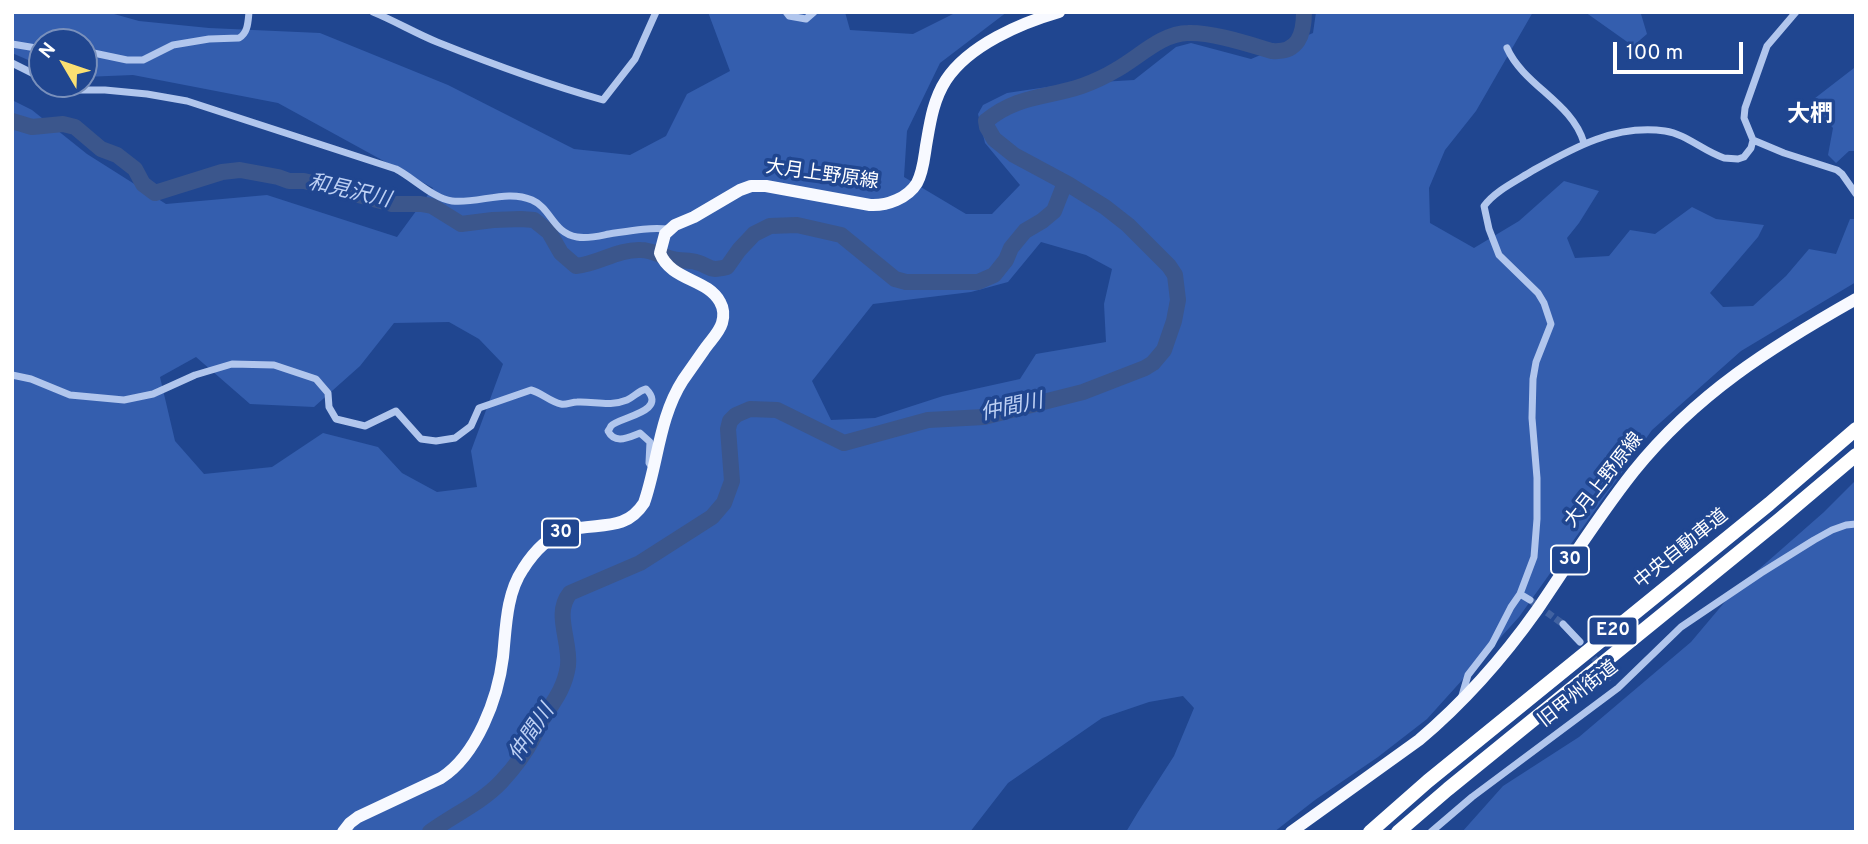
<!DOCTYPE html>
<html>
<head>
<meta charset="utf-8">
<style>
	body { margin:0 }
	#map { position:relative; width:1868px; height:844px; overflow:hidden; background:#204690; font-family:Overpass,sans-serif }
	canvas { display:block }
	.frame { position:absolute; inset:0; border:14px solid #fff; pointer-events:none }
	.north { position:absolute; left:28px; top:28px; width:70px; height:70px; box-sizing:border-box; background:#204690; border:2px solid #7990bc; border-radius:50%; rotate:309deg; font-size:19px; font-weight:700; line-height:28px; text-align:center; color:#fff }
	.north::after { content:''; display:block; margin:auto; width:24px; height:32px; background:#fae072; clip-path:polygon(50% 0,100% 100%,50% 72%,0 100%) }
	.scale { position:absolute; left:1613px; top:42px; width:130px; height:32px; box-sizing:border-box; border:4px solid #fff; border-top:0; padding-left:9px; font-size:21px; line-height:24px; white-space:nowrap; color:#fff; -webkit-text-stroke:5px #204690; paint-order:stroke }
</style>
</head>
<body>
<div id="map">
<canvas width="1868" height="844"></canvas>
<div class="frame"></div>
<div class="north">N</div>
<div class="scale">100 m</div>
</div>
<script>
const context = document.querySelector('canvas').getContext('2d');
context.lineJoin = 'round';
function fillPath(path, color) { context.fillStyle = color; context.fill(path, 'evenodd'); }
function trace(path, color, width, dash) { context.strokeStyle = color; context.lineWidth = width; context.lineCap = dash ? 'butt' : 'round'; context.setLineDash(dash || []); context.stroke(path); }
function label(font, color, halo, rows, align = 'center') {
  context.font = font + ' Overpass,"Noto Sans JP",sans-serif'; context.lineWidth = 7; context.setLineDash([]); context.textBaseline = 'middle'; context.strokeStyle = halo; context.fillStyle = color; for (const [text, x, y, turn = 0] of rows) {
    context.save(); context.translate(x, y); context.rotate((+turn || 0) * Math.PI / 180); context.textAlign = isNaN(turn) ? turn : align; if (halo) context.strokeText(text, 0, 0); context.fillText(text, 0, 0); context.restore();
  }
}
const green = new Path2D(`
	M 12,12 L 107,12 L 139,21 L 209,28 L 320,33 L 448,85 L 574,149 L 630,155 L 666,136 L 687,94 L 730,71 L 708,12 L 845,12 L 850,30 L 913,34 L 957,12 L 1007,12 L 940,63 L 907,131 L 904,177 L 966,214 L 992,214 L 1020,185 L 985,143 L 978,114 L 983,105 L 1007,93 L 1067,84 L 1134,80 L 1176,47 L 1191,43 L 1251,59 L 1313,33 L 1316,12 L 1533,12 L 1476,111 L 1445,150 L 1429,188 L 1430,223 L 1474,248 L 1519,221 L 1564,181 L 1599,191 L 1579,223 L 1567,238 L 1575,258 L 1609,256 L 1630,230 L 1655,234 L 1692,207 L 1716,219 L 1764,225 L 1758,237 L 1710,293 L 1723,307 L 1753,306 L 1786,276 L 1809,249 L 1836,254 L 1850,219 L 1856,219 L 1856,282 L 1741,351 L 1652,430 L 1519,617 L 1427,719 L 1378,757 L 1315,800 L 1274,832 L 1126,832 L 1138,812 L 1174,756 L 1194,708 L 1183,696 L 1149,702 L 1102,718 L 1008,783 L 970,832 L 12,832 L 12,100 L 32,110 L 87,154 L 166,204 L 267,195 L 397,237 L 433,188 L 278,103 L 133,75 L 84,77 L 84,42 L 42,42 L 42,66 L 12,53 ZM 1041,242 L 1086,255 L 1112,269 L 1104,304 L 1106,342 L 1036,354 L 1020,379 L 943,396 L 875,418 L 831,420 L 812,381 L 873,304 L 971,292 L 1008,282 ZM 449,322 L 479,339 L 503,364 L 471,451 L 477,487 L 437,492 L 402,473 L 378,447 L 323,433 L 272,467 L 204,474 L 175,441 L 160,377 L 196,357 L 250,404 L 314,407 L 360,366 L 394,323 Z
	M 1585,12 L 1642,12 L 1641,14 L 1647,34 L 1633,46 Z
	M 1854,68 L 1856,68 L 1856,151 L 1849,151 L 1836,163 L 1828,155 L 1833,128 L 1810,102 Z
	M 1856,480 L 1856,832 L 1462,832 L 1503,786 L 1579,737 L 1691,642 L 1734,591 L 1824,512 Z`);
const river = new Path2D(`
	M 12,121 L 32,127 L 63,124 L 75,127 L 101,149 L 117,155 L 135,169 L 143,184 L 155,193 L 222,172 L 240,170 L 278,177 L 289,181 L 304,181 L 329,187 L 392,204 L 421,204 L 432,206 L 461,224 L 493,220 L 521,219 L 534,220 L 549,232 L 561,253 L 576,266 C 599,264 617,249 641,250 C 652,250 663,257 673,259 C 681,261 689,260 696,262 C 712,266 707,272 727,267 L 739,250 L 754,234 L 770,226 L 797,225 L 841,235 L 895,279 L 906,282 L 978,282 L 994,275 L 1006,260 L 1011,248 L 1025,231 L 1042,221 L 1054,211 L 1065,183
	M 430,832 C 453,815 481,803 501,782 C 513,769 525,754 533,738 C 536,733 537,728 540,723 C 552,703 564,691 568,666 C 571,641 553,614 570,593 L 640,563 L 712,517 L 724,503 L 732,481 L 728,429 L 730,421 L 736,415 L 750,409 L 777,410 L 844,443 L 928,420 L 984,417 L 1083,392 L 1145,368 L 1153,363 L 1164,350 L 1174,321 L 1178,300 L 1175,275 L 1169,266 L 1128,225 L 1105,207 L 1068,184 L 1014,155 L 994,139 L 987,127 L 986,121 C 1017,95 1047,98 1082,86 C 1093,82 1106,76 1116,70 C 1138,58 1162,33 1188,33 C 1212,32 1248,44 1272,51 C 1298,53 1304,35 1304,12`);
const streetTunnel = new Path2D(`
	M 1530,600 L 1563,624
	M 1587,650 L 1613,680`);
const street = new Path2D(`
	M 373,12 C 395,21 415,33 437,42 C 492,64 546,84 603,100 L 635,59 L 656,12
	M 786,12 L 789,16 L 806,19 L 814,12
	M 12,44 L 42,49
	M 1507,48 C 1524,86 1572,102 1584,143
	M 84,51 L 127,60 L 143,60 L 173,45 L 209,39 L 239,38 C 248,33 248,22 249,12
	M 12,63 L 42,78
	M 55,84 L 72,90 L 105,90 L 147,94 L 187,101 L 396,169 C 412,177 434,199 452,201 C 478,204 507,189 532,200 C 551,208 553,233 577,237 C 588,239 599,236 609,234 C 629,231 648,227 668,229
	M 1753,140 L 1784,153 L 1837,170 L 1842,174 L 1856,194
	M 12,375 L 31,379 L 70,395 L 124,400 L 153,394 L 195,375 L 232,364 L 274,365 L 316,379 L 328,393 L 329,407 L 336,419 L 365,426 L 396,411 L 421,439 L 436,441 L 455,438 L 471,426 L 479,408 L 531,390 C 542,393 550,402 561,404 C 566,405 572,402 577,402 C 594,401 610,407 627,400 C 634,397 638,391 646,389 C 669,412 619,417 611,426 C 610,428 609,430 608,431 C 615,445 629,437 640,433 L 650,442 L 649,463 L 652,467
	M 1520,594 L 1530,600
	M 1563,624 L 1580,642
	M 1461,699 L 1468,675 L 1492,644 L 1511,607 L 1520,594 L 1534,557 L 1537,519 L 1537,478 L 1532,418 L 1533,379 L 1536,362 L 1551,324 L 1544,303 L 1538,293 L 1499,255 L 1489,229 L 1484,206 C 1495,191 1516,181 1532,171 C 1573,148 1615,124 1665,131 C 1686,134 1703,151 1724,158 L 1738,159 L 1744,157 L 1751,148 L 1753,140 L 1744,118 L 1745,108 L 1767,46 L 1796,12
	M 1431,832 L 1472,797 L 1618,688 L 1681,627 L 1761,573 L 1814,540 L 1832,530 L 1846,525 L 1856,524`);
const primary = new Path2D(`
	M 343,832 L 350,823 L 358,817 L 441,778 C 477,755 498,698 503,657 C 506,628 506,594 523,569 C 533,553 548,537 566,531 C 596,521 624,534 644,503 C 658,463 659,417 683,380 C 690,370 697,360 704,350 C 710,341 719,333 722,323 C 724,316 724,309 720,302 C 707,278 671,281 660,253 L 665,234 L 675,225 L 694,217 L 740,190 L 751,186 L 766,186 L 870,205 C 887,206 908,198 917,183 C 923,172 924,159 926,146 C 930,123 933,100 946,80 C 969,45 1021,23 1059,12
	M 1291,832 L 1419,740 C 1464,702 1503,658 1537,610 C 1569,563 1599,515 1634,471 C 1696,394 1771,347 1856,299`);
const highway = new Path2D(`
	M 1370,832 L 1428,781 L 1769,504 L 1856,429
	M 1398,832 L 1448,789 L 1779,520 L 1856,455`);
const shields = [
	[561,533,38],
	[1570,560,38],
	[1613,631,49]
];
const shieldNames = [
	["30",561,533],
	["30",1570,560],
	["E20",1613,631]
];
const streetNames = [
	["大月上野原線",822,176,8],
	["大月上野原線",1605,481,-52],
	["中央自動車道",1682,550,-39],
	["旧甲州街道",1579,695,-38]
];
const waterNames = [
	["和見沢川",349,193,13],
	["仲間川",1012,409,-12],
	["仲間川",533,734,-56]
];
const quarterNames = [
	["大椚",1810,116]
];
fillPath(green, '#345eae');
trace(river, '#3b568c', 16);
trace(streetTunnel, '#4162a1', 7, [7, 3.5]);
trace(street, '#b1c6ed', 7);
trace(primary, '#f7f9ff', 12);
trace(highway, '#fff', 14);
for (const [x, y, w] of shields) { const box = new Path2D(); box.roundRect(x - w / 2, y - 14.5, w, 29, 5); context.fillStyle = '#204690'; context.fill(box); trace(box, '#fff', 2); }
label('bold 18px', '#fff', null, shieldNames);
label('19px', '#fff', '#204690', streetNames);
label('italic 21px', '#bdd0f4', '#204690', waterNames);
label('bold 23px', '#fff', '#204690', quarterNames);
</script>
</body>
</html>
